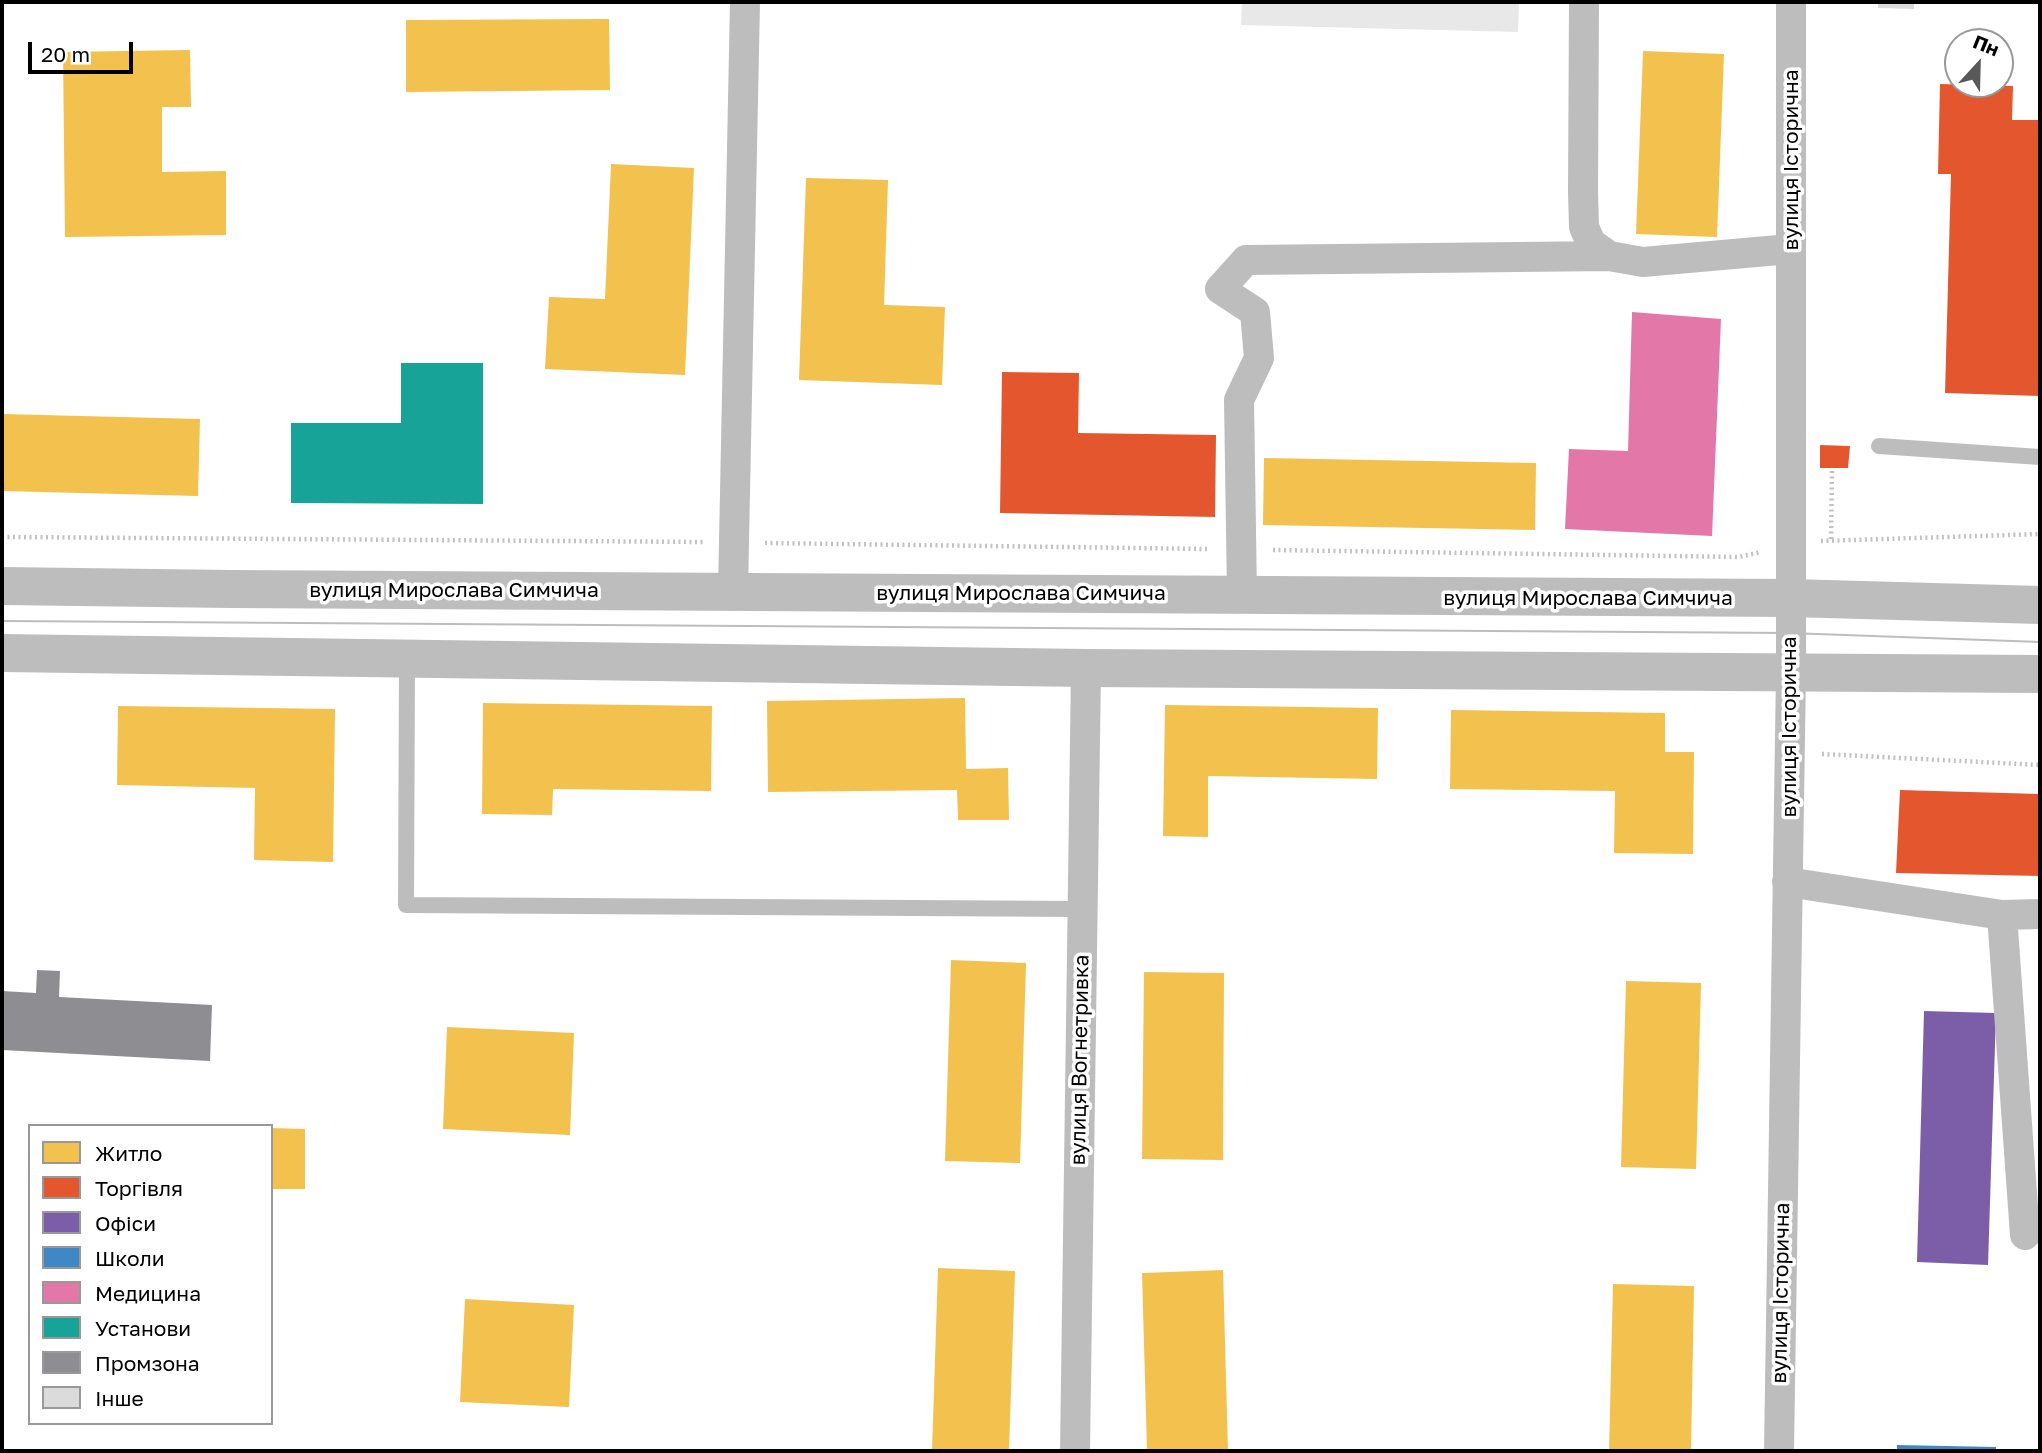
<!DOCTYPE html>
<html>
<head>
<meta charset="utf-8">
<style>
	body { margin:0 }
	#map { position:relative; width:2042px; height:1453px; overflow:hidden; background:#fff; font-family:"Golos Text",sans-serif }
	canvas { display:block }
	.frame { position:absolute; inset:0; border:4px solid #000; pointer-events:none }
	.legend { position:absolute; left:28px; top:1124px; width:245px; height:301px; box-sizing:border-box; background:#fff; border:2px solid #999; margin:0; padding:9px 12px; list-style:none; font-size:21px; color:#000 }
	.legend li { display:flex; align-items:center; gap:14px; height:35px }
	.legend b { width:35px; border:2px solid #999 }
	.north { position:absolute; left:1944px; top:28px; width:70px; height:70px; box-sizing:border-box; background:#fff; border:2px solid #999; border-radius:50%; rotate:22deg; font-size:19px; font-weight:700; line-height:28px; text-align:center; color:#000 }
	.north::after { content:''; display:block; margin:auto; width:24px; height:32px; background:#595959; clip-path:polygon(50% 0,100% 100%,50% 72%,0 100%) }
	.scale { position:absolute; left:28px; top:42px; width:105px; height:32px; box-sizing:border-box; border:4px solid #000; border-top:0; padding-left:9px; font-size:21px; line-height:24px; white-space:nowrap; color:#000; -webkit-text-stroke:5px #fff; paint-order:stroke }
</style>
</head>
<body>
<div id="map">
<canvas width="2042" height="1453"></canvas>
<div class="frame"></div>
<ul class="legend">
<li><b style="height:19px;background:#f2c14e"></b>Житло</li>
<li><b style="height:19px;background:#e4572e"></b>Торгівля</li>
<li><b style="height:19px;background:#7b5ea7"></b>Офіси</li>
<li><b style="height:19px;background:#3f88c5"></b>Школи</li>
<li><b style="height:19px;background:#e377a8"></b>Медицина</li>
<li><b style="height:19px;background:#17a398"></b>Установи</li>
<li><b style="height:19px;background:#8d8d92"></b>Промзона</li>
<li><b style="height:19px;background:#dbdbdb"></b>Інше</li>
</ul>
<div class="north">Пн</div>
<div class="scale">20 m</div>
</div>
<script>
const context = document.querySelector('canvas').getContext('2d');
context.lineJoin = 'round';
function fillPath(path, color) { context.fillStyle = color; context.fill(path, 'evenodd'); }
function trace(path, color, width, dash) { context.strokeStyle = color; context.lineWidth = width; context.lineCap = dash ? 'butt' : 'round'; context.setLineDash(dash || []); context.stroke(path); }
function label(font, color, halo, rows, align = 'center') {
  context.font = font + ' "Golos Text",sans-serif'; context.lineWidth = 7; context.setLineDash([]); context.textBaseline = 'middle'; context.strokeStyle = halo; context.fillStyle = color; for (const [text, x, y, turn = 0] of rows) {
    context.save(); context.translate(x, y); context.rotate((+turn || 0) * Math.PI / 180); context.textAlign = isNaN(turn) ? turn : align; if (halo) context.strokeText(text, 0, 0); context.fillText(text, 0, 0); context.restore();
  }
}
const green = new Path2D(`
	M 1242,2 L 1519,2 L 1518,32 L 1241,25 Z`);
const homes = new Path2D(`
	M 609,19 L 610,90 L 406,92 L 406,20 Z
	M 190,50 L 191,107 L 162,107 L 162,172 L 226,171 L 226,235 L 65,237 L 63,52 Z
	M 1643,51 L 1724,54 L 1717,237 L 1636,234 Z
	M 611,164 L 694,168 L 685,375 L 545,369 L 549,297 L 605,299 Z
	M 806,178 L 888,180 L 884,305 L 945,307 L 942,385 L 799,380 Z
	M 2,414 L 200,419 L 198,496 L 2,491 Z
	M 1264,458 L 1536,463 L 1535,530 L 1263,525 Z
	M 965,698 L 966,769 L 1008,768 L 1009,820 L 958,820 L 957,790 L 768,792 L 767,701 Z
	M 483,703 L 712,706 L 711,791 L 553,789 L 552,815 L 482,814 Z
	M 1165,705 L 1378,708 L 1377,779 L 1208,776 L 1208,837 L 1163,836 Z
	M 118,706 L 335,709 L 333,862 L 254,860 L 255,788 L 117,785 Z
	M 1451,710 L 1665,713 L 1665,752 L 1694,752 L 1693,854 L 1614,853 L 1615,791 L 1450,789 Z
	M 951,960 L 1026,963 L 1020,1163 L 945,1161 Z
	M 1144,972 L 1224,973 L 1223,1160 L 1142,1159 Z
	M 1626,981 L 1701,983 L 1696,1169 L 1621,1167 Z
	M 447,1027 L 574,1033 L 570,1135 L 443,1129 Z
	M 271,1128 L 305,1129 L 305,1189 L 271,1189 Z
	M 938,1268 L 1015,1271 L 1009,1451 L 932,1451 Z
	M 1223,1270 L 1228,1451 L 1147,1451 L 1142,1273 Z
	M 1613,1284 L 1694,1286 L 1691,1451 L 1609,1451 Z
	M 465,1299 L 574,1305 L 569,1407 L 460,1402 Z`);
const shops = new Path2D(`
	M 1940,84 L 2013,86 L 2012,120 L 2040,120 L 2040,396 L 1945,393 L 1951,174 L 1938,174 Z
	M 1002,372 L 1079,373 L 1078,433 L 1216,435 L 1215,517 L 1000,513 Z
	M 1820,445 L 1850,446 L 1848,468 L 1820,468 Z
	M 1900,790 L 2040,794 L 2040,876 L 1896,873 Z`);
const offices = new Path2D(`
	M 1924,1011 L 1996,1013 L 1988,1265 L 1917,1262 Z`);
const schools = new Path2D(`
	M 1897,1445 L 1996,1447 L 1996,1451 L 1897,1451 Z`);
const health = new Path2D(`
	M 1632,312 L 1721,319 L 1712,536 L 1565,529 L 1569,449 L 1628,451 Z`);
const public = new Path2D(`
	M 401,363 L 483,363 L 483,504 L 291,503 L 291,423 L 401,423 Z`);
const industry = new Path2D(`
	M 37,970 L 60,971 L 59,997 L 212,1005 L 210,1061 L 2,1050 L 2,991 L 36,993 Z`);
const building = new Path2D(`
	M 1878,2 L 1914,2 L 1914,9 L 1878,8 Z`);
const path = new Path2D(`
	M 2,537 L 704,542
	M 1831,539 L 1832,471
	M 1821,541 L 2040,534
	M 765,543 L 1208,549
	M 1273,550 L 1739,557 L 1761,552
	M 1822,754 L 2040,765`);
const service = new Path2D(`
	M 1879,446 L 2040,457
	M 407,660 L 406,905 L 1082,909`);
const minor = new Path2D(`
	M 1584,2 L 1583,192 L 1584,227 L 1591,243 L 1609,256 L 1643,262 L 1790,249
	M 733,591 L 745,2
	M 1242,595 L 1239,400 L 1259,358 L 1255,312 L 1220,289 L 1246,260 L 1609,256
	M 1787,882 L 2002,915 L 2025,1235
	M 2002,915 L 2040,914
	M 1075,1451 L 1086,668
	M 1779,1451 L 1791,672 L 1791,2`);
const tertiary = new Path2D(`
	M 2,586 L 231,589 L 1791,598 L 2040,605
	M 2,653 L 1086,668 L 2040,674`);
const tram = new Path2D(`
	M 2,621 L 1789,633 L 2040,642
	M 2,645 L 1744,660 L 1789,658 L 2040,666`);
const streetNames = [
	["вулиця Історична",1791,160,-90],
	["вулиця Мирослава Симчича",454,590],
	["вулиця Мирослава Симчича",1021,593],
	["вулиця Мирослава Симчича",1588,598],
	["вулиця Історична",1789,727,-90],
	["вулиця Вогнетривка",1080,1060,-89],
	["вулиця Історична",1781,1293,-89]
];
fillPath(green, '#e8e8e8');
fillPath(homes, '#f2c14e');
fillPath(shops, '#e4572e');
fillPath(offices, '#7b5ea7');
fillPath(schools, '#3f88c5');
fillPath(health, '#e377a8');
fillPath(public, '#17a398');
fillPath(industry, '#8d8d92');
fillPath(building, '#dbdbdb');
trace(path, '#c2c2c2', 4.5, [2, 3.5]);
trace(service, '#bdbdbd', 16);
trace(minor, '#bdbdbd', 30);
trace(tertiary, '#bdbdbd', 38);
trace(tram, '#bdbdbd', 2);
label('21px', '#000', '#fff', streetNames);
</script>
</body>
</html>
